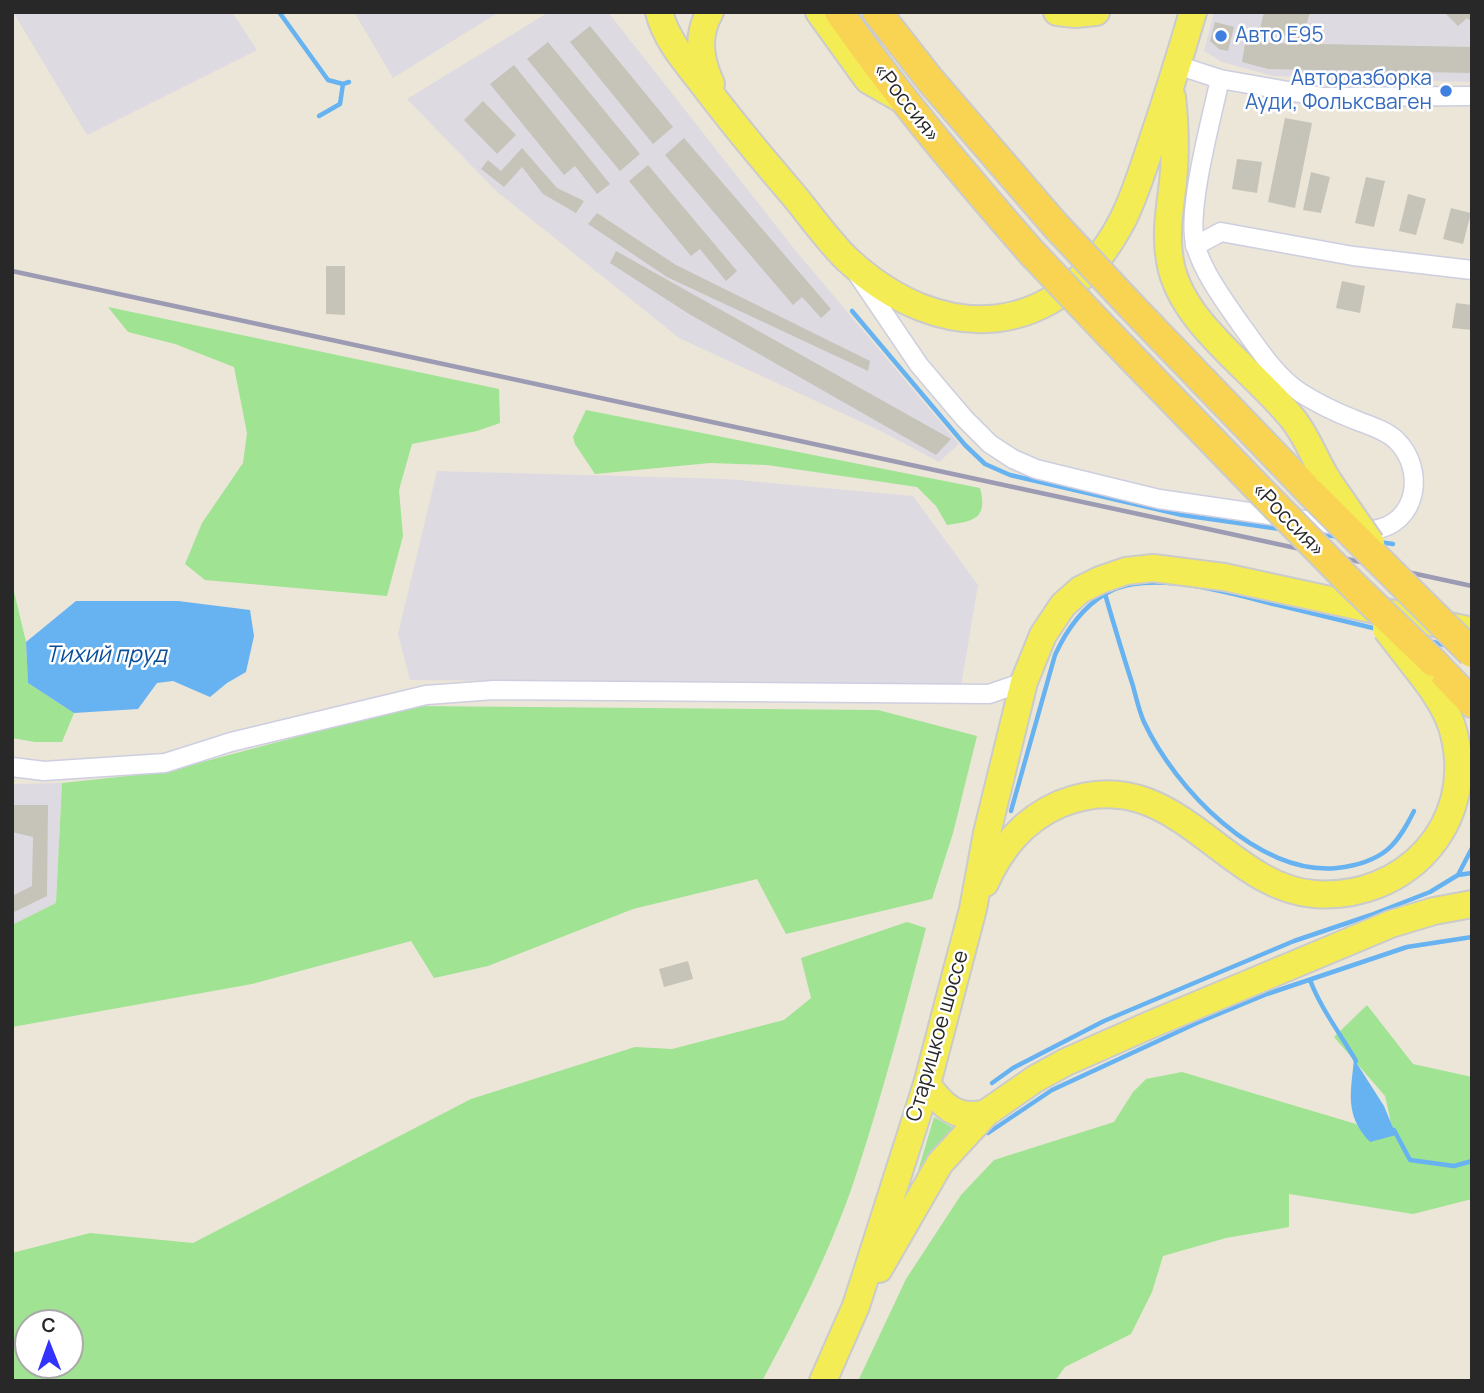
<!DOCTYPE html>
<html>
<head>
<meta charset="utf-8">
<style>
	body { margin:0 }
	#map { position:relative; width:1484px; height:1393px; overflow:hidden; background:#ebe6d8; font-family:Manrope,sans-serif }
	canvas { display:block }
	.frame { position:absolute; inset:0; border:14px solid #282828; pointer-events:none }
	.north { position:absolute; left:14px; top:1309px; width:70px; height:70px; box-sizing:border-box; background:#fff; border:2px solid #a9a9a9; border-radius:50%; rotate:359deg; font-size:19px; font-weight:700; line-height:28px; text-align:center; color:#282828 }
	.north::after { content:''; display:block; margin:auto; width:24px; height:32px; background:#3333fd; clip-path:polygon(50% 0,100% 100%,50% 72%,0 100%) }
</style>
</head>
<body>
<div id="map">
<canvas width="1484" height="1393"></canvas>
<div class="frame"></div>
<div class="north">С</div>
</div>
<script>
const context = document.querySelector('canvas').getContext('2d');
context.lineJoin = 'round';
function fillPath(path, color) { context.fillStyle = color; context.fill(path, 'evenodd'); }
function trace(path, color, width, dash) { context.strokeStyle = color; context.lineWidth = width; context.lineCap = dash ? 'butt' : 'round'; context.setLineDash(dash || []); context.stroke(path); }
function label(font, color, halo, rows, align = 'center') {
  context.font = font + ' Manrope,sans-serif'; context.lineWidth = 5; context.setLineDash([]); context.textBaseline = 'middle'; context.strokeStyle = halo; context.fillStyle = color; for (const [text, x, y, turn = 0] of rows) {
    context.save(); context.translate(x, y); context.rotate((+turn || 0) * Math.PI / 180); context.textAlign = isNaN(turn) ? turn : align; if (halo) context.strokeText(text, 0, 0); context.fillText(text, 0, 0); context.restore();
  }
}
const industrial = new Path2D(`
	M 13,12 L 232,12 L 257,50 L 87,135 Z
	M 354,12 L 499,12 L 393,78 Z
	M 549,12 L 608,12 L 795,250 L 959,444 L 939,462 L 883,432 L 679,338 L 495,190 L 407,99 Z
	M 1214,12 L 1472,12 L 1472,82 L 1273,76 L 1222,62 L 1204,51 Z
	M 437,471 L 727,479 L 913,496 L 978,585 L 961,686 L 410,680 L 398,634 Z
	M 62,783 L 56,903 L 12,925 L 12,784 Z`);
const green = new Path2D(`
	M 108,307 L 499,389 L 500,423 L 477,431 L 412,444 L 399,490 L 403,536 L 387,596 L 205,580 L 185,564 L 202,523 L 243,463 L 247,433 L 234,367 L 175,344 L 128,332 Z
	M 586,410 L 980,488 C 988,519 974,521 947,525 L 936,506 L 917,487 L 767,465 L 710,463 L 595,474 L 575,444 L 573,437 Z
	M 12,583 L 26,642 L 28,683 L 74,713 L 62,742 L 35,742 L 12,738 Z
	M 413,706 L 878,710 L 977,736 L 953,833 L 932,899 L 786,934 L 757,879 L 633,909 L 488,966 L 434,978 L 411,941 L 252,984 L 12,1027 L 12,925 L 56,903 L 62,783 L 165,772 Z
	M 907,922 L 926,928 C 904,1012 882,1096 855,1178 C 832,1247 797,1317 762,1381 L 12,1381 L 12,1253 L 90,1233 L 193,1243 L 471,1099 L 635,1047 L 672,1049 L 784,1020 L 811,998 L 801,958 ZM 70,1323 L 70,1365 L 28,1365 L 28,1323 Z
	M 1367,1005 L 1413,1064 L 1472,1077 L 1472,1199 L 1413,1214 L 1289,1194 L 1289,1227 L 1226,1238 L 1163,1256 L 1152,1292 L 1131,1334 L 1065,1367 L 1055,1381 L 858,1381 L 906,1279 L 961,1195 L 994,1160 L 1114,1122 L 1133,1092 L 1146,1079 L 1182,1072 L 1356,1124 L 1370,1142 L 1392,1127 L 1385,1096 L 1334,1037 Z
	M 934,1117 L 953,1128 L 918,1171 Z`);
const water = new Path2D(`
	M 76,601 L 178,601 L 250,610 L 254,636 L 246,672 L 227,683 L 210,697 L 173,681 L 157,683 L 138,709 L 74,713 L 28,683 L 26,642 Z
	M 1354,1059 L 1384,1106 L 1396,1135 L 1370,1142 C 1344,1115 1351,1092 1354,1059 Z`);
const stream = new Path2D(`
	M 279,12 L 328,80 L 343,84 L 349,82
	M 319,116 L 340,104 L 343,84
	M 852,311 L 965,445 L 985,464 L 1010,475 L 1182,515 L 1280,529
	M 1320,534 L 1339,537
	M 1379,542 L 1393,544
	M 1105,594 C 1114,625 1123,655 1133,686 C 1136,697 1139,711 1144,722 C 1175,788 1258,876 1337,868 C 1355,866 1372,862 1387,850 C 1399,840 1407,825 1414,811
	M 1429,641 L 1448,646
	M 1011,811 L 1055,655 C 1066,631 1082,608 1105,594 C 1149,567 1231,594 1278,605 C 1311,613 1344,621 1377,629
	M 1458,875 L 1472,848
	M 1310,980 C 1321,1009 1340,1033 1356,1061
	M 992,1083 L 1013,1068 L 1104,1021 L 1294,941 L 1371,915 L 1430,892 L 1458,875 L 1472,873
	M 1394,1130 L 1410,1160 L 1454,1166 L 1472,1161
	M 988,1133 L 1052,1090 L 1199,1022 L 1267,994 L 1407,947 L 1472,937`);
const building = new Path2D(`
	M 1264,12 L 1310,12 L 1302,40 L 1260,29 Z
	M 1444,12 L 1472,12 L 1472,22 L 1467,18 L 1458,26 Z
	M 1215,22 L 1234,27 L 1228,51 L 1219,49 L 1210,41 Z
	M 590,26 L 673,127 L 653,144 L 570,42 Z
	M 1246,38 L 1268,43 L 1472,47 L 1472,73 L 1268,69 L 1242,62 Z
	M 548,42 L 640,154 L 620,171 L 527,59 Z
	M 514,65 L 610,184 L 597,194 L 575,166 L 564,175 L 490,84 Z
	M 483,101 L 516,135 L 497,154 L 464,120 Z
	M 1285,118 L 1312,123 L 1295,208 L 1268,202 Z
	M 684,138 L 831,309 L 821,318 L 802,297 L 793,305 L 665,155 Z
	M 522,148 L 557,188 L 584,201 L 576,213 L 543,194 L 522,167 L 504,187 L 481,169 L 488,160 L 501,171 Z
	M 1237,159 L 1262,162 L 1257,193 L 1232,189 Z
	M 648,165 L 737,271 L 726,281 L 700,249 L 691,256 L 629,181 Z
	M 1311,172 L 1330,177 L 1321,213 L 1303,210 Z
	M 1366,177 L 1385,181 L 1374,227 L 1355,223 Z
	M 1408,194 L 1426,199 L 1416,235 L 1399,231 Z
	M 1451,208 L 1471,213 L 1463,244 L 1443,239 Z
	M 597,213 L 676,265 L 870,361 L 868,371 L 667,277 L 588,224 Z
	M 616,251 L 951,439 L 936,455 L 689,314 L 610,263 Z
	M 326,266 L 345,266 L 345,315 L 326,314 Z
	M 1342,281 L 1365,286 L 1360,313 L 1336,308 Z
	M 1456,303 L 1472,305 L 1472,330 L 1452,328 Z
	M 12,805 L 48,805 L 47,896 L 12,913 L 12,896 L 32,886 L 33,837 L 12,832 Z
	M 688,961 L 693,979 L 664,987 L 659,969 Z`);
const minor = new Path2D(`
	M 1177,65 L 1220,79 L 1322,97 L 1472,96
	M 1195,246 L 1221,232 L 1353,256 L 1472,270
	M 858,275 L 919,365 L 964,418 L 990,444 L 1013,459 L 1036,469 L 1159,499 L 1373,530 C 1418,524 1426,469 1396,440 C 1384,429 1367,425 1353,419 C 1335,412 1317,403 1301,393 C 1275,376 1259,349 1241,325 C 1225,302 1204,274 1196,247 C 1185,214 1212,117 1220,79
	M 12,767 L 44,771 L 165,763 L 231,742 L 426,695 L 494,690 L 989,694 L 1024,682`);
const primary = new Path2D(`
	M 659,12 C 666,40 686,62 703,84 C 731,121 760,156 790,191 C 809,213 827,240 848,260 C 942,347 1058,341 1121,223 C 1133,201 1140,177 1148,154 C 1164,107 1179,60 1193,12
	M 710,12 C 696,36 700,60 711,84
	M 819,12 L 868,80 L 903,100
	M 1057,12 L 1075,14 L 1096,12
	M 1172,97 C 1175,124 1176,154 1173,182 C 1170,208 1165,234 1170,261 C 1180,323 1254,370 1292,418 C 1308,437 1315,461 1329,482
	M 985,883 C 1001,848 1023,820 1060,804 C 1173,758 1222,887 1314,894 C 1404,901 1477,825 1454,734 C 1449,712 1435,692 1421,674
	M 927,1084 C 942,1106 958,1121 986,1113
	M 879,1269 L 940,1163 L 986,1113 L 1035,1079 L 1066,1062 L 1152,1024 L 1391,924 L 1434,911 L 1472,904
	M 823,1381 L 856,1306 L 927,1084 L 973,909 L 987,833 L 1024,682 L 1043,635 L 1063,605 L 1080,590 L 1100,580 L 1126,571 L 1153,568 L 1224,577 L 1472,631`);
const trunk = new Path2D(`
	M 839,12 C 898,97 964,175 1032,253
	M 877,12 L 931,81 L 1056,226
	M 1132,307 L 1311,493
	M 1108,333 L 1257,487
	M 1433,662 L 1472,703`);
const rail = new Path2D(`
	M 12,271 L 1472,586`);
const primaryBridge = new Path2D(`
	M 1329,482 L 1371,543
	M 1386,629 L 1421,674`);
const trunkBridge = new Path2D(`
	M 1056,226 L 1132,307
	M 1032,253 L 1108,333
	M 1257,487 L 1351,583 L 1433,662
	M 1311,493 L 1472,653`);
const markers = [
	[1221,36,7,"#3f7fe0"],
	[1446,91,7,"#3f7fe0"]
];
const shopNames = [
	["Авто E95",1235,36],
	["Авторазборка",1432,79,"right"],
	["Ауди, Фольксваген",1432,103,"right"]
];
const streetNames = [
	["«Россия»",906,103,52],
	["«Россия»",1288,520,46],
	["Старицкое шоссе",938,1036,-74]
];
const waterNames = [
	["Тихий пруд",106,656]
];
fillPath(industrial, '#dedae2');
fillPath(green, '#9fe393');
fillPath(water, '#67b2f1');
trace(stream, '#67b2f1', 4.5);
fillPath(building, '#c6c3b8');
trace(minor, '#cecee1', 21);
trace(primary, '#cbcbcb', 30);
trace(trunk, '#cbcbcb', 32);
trace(minor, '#fff', 18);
trace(primary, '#f3ec55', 26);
trace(trunk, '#f9d452', 28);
trace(rail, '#9c9bb3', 4.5);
trace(primaryBridge, '#cbcbcb', 30, []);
trace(trunkBridge, '#cbcbcb', 32, []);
trace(primaryBridge, '#f3ec55', 26);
trace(trunkBridge, '#f9d452', 28);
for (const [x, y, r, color] of markers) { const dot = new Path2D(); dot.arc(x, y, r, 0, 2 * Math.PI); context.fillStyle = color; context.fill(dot); trace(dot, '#fff', 2.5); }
label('21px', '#366cbe', '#fff', shopNames, 'left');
label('21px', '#282828', '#fff', streetNames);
label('italic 23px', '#0a4d99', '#fff', waterNames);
</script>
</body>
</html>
